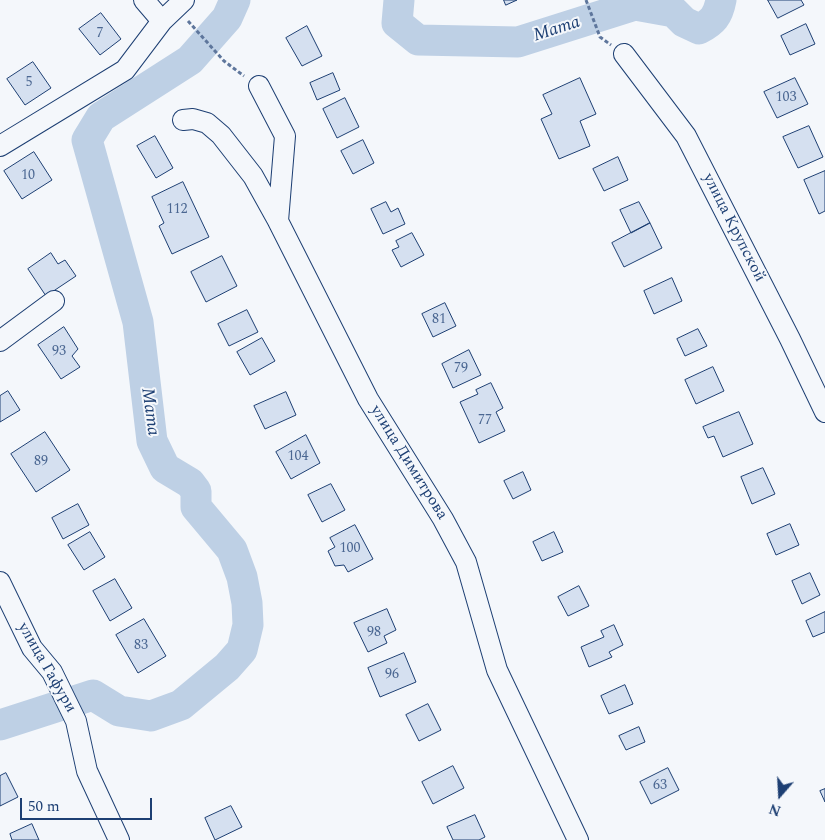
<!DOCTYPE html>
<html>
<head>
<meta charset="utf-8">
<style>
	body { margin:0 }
	#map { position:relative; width:825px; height:840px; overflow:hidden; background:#f4f7fb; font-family:Spectral,serif }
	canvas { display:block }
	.north { position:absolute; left:755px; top:770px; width:50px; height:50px; -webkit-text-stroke:4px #f4f7fb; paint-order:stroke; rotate:199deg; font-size:14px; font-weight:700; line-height:20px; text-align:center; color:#1d3f73 }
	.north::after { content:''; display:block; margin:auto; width:18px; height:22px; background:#1d3f73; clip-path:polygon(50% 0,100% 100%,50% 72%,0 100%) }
	.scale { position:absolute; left:20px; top:798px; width:132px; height:22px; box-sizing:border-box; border:2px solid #1d3f73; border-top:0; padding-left:6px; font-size:15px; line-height:18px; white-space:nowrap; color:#1d3f73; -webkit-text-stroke:4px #f4f7fb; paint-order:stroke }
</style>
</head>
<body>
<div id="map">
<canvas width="825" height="840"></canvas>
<div class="north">N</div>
<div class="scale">50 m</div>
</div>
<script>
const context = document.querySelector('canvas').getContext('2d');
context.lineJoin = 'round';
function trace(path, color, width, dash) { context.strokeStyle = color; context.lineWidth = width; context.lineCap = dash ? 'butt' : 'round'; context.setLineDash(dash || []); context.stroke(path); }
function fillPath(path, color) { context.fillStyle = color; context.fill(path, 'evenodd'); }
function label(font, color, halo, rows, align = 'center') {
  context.font = font + ' Spectral,serif'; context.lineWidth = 4; context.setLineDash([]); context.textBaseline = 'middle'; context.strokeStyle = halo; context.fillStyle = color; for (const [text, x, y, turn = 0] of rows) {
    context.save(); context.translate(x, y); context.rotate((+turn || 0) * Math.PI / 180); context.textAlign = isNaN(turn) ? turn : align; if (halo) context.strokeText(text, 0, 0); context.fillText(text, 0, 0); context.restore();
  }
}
const river = new Path2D(`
	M 399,0 L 397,23 L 418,40 L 518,42 L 635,5 L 674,12 L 684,22 L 699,29 C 713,22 718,16 721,0
	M 0,725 L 93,695 L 119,711 L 151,716 L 181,705 L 227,667 L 242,650 L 248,625 L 247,603 L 242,577 L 232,550 L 196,507 L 196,491 L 190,483 L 165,468 L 152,441 L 138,322 L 87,140 L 101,117 L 190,60 L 227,18 L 235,0`);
const building = new Path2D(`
	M 504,0 L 517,0 L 506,5 Z
	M 768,0 L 801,0 L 804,5 L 778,18 Z
	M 101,13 L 121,39 L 100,55 L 79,29 Z
	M 806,24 L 815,44 L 790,55 L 781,36 Z
	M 307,26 L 322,56 L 302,66 L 286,38 Z
	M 33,62 L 51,88 L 25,105 L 7,79 Z
	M 333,73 L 340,90 L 317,100 L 310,83 Z
	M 580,78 L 596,114 L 580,121 L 590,146 L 559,159 L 541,119 L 552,114 L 543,95 Z
	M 795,78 L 808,104 L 777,118 L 764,92 Z
	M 345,98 L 359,127 L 337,138 L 323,109 Z
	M 809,126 L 823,157 L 798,168 L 783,137 Z
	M 155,136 L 173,168 L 156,178 L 137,146 Z
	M 363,140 L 374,163 L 353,174 L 341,151 Z
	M 34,152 L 52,180 L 22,199 L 4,171 Z
	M 618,157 L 628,180 L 604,191 L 593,169 Z
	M 825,171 L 825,211 L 819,214 L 804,180 Z
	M 183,182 L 209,237 L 172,254 L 159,226 L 164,223 L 152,197 Z
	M 386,202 L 391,212 L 398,208 L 405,224 L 383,234 L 371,209 Z
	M 639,202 L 650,223 L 631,233 L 620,210 Z
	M 650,223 L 662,248 L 624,267 L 612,243 Z
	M 412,233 L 424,255 L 401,267 L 392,250 L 399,247 L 396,241 Z
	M 51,253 L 58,264 L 65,260 L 76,276 L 46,296 L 28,269 Z
	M 222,256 L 237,286 L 206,302 L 191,272 Z
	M 672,278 L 682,301 L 654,314 L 644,291 Z
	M 445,303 L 456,326 L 433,337 L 422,314 Z
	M 247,310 L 258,332 L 229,346 L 218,324 Z
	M 64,327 L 78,349 L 72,356 L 80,367 L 61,379 L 38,345 Z
	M 698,329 L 707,346 L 685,356 L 677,339 Z
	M 262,338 L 275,361 L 250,375 L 237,352 Z
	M 469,350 L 481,375 L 453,388 L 442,364 Z
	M 713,367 L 724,391 L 696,404 L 685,380 Z
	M 491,383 L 503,408 L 496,412 L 505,431 L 479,443 L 460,402 L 478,394 L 476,390 Z
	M 8,391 L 20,410 L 0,422 L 0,396 Z
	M 286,392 L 296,415 L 265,429 L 254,406 Z
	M 739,412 L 753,444 L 723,457 L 714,436 L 708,438 L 703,427 Z
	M 45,432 L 70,470 L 36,492 L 11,454 Z
	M 306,435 L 320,463 L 291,479 L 276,452 Z
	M 763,468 L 775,494 L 752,504 L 741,477 Z
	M 523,472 L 531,490 L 513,499 L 504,481 Z
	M 331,484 L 345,510 L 322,522 L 308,495 Z
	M 78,504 L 89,525 L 63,539 L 52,518 Z
	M 790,524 L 799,545 L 776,555 L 767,534 Z
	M 355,525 L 373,559 L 348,572 L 344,565 L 335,566 L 328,551 L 335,547 L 330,538 Z
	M 90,532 L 105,557 L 84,570 L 68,545 Z
	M 554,532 L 563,552 L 542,561 L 533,542 Z
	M 810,573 L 820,595 L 802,604 L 792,581 Z
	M 115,579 L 132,608 L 110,621 L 93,591 Z
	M 579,586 L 589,606 L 568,616 L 558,597 Z
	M 387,609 L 396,630 L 384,636 L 387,643 L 368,652 L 354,623 Z
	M 825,612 L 825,632 L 813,637 L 806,621 Z
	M 144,619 L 166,656 L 138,673 L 116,635 Z
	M 614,625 L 623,645 L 609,652 L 612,657 L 589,667 L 581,647 L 604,637 L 601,631 Z
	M 404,653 L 416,682 L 380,697 L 368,668 Z
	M 625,685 L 633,704 L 609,714 L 601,696 Z
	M 428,704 L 441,730 L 419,741 L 406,715 Z
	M 639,727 L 645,742 L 626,750 L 619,736 Z
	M 453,766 L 464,788 L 433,804 L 422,782 Z
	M 668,768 L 679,790 L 651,804 L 640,782 Z
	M 6,773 L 18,797 L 0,806 L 0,776 Z
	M 825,789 L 825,802 L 820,791 Z
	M 231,806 L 242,827 L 215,840 L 205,818 Z
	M 475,815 L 485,837 L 479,840 L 453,840 L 447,827 Z
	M 32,824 L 39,840 L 12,840 L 10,834 Z`);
const path = new Path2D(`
	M 586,0 L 600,37 L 611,45
	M 188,21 L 224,61 L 244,76`);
const minor = new Path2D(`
	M 144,0 L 162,21
	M 624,54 L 686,136 L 790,339 L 825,412
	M 259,86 L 285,136 L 278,221 L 368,399 L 443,519 L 466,562 L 497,670 L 578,840
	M 183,120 L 193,119 L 207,123 L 221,135 L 253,176 L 278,221
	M 0,146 L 125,70 L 162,21 L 184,0
	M 0,341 L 54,301
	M 0,582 L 32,648 L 52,672 L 76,721 L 87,771 L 119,840`);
const numberNames = [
	["7",100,34],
	["5",29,83],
	["103",786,98],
	["10",28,176],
	["112",177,210],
	["81",439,320],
	["93",59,352],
	["79",461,369],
	["77",485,421],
	["104",298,457],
	["89",41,462],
	["100",350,549],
	["98",374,633],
	["83",141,646],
	["96",392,675],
	["63",660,786]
];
const streetNames = [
	["улица Крупской",733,228,63],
	["улица Димитрова",408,463,58],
	["улица Гафури",46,668,60]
];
const waterNames = [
	["Мата",557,30,-18],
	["Мата",149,412,82]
];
trace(river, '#bed0e5', 31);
fillPath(building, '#d5e0f0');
trace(building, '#1d3f73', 1);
trace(minor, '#1d3f73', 22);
trace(path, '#5e769c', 3, [4, 2.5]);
trace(minor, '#f4f7fb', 20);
label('14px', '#4b6792', null, numberNames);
label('16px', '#1d3f73', '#f4f7fb', streetNames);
label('italic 18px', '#1d3f73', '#f4f7fb', waterNames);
</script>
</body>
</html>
